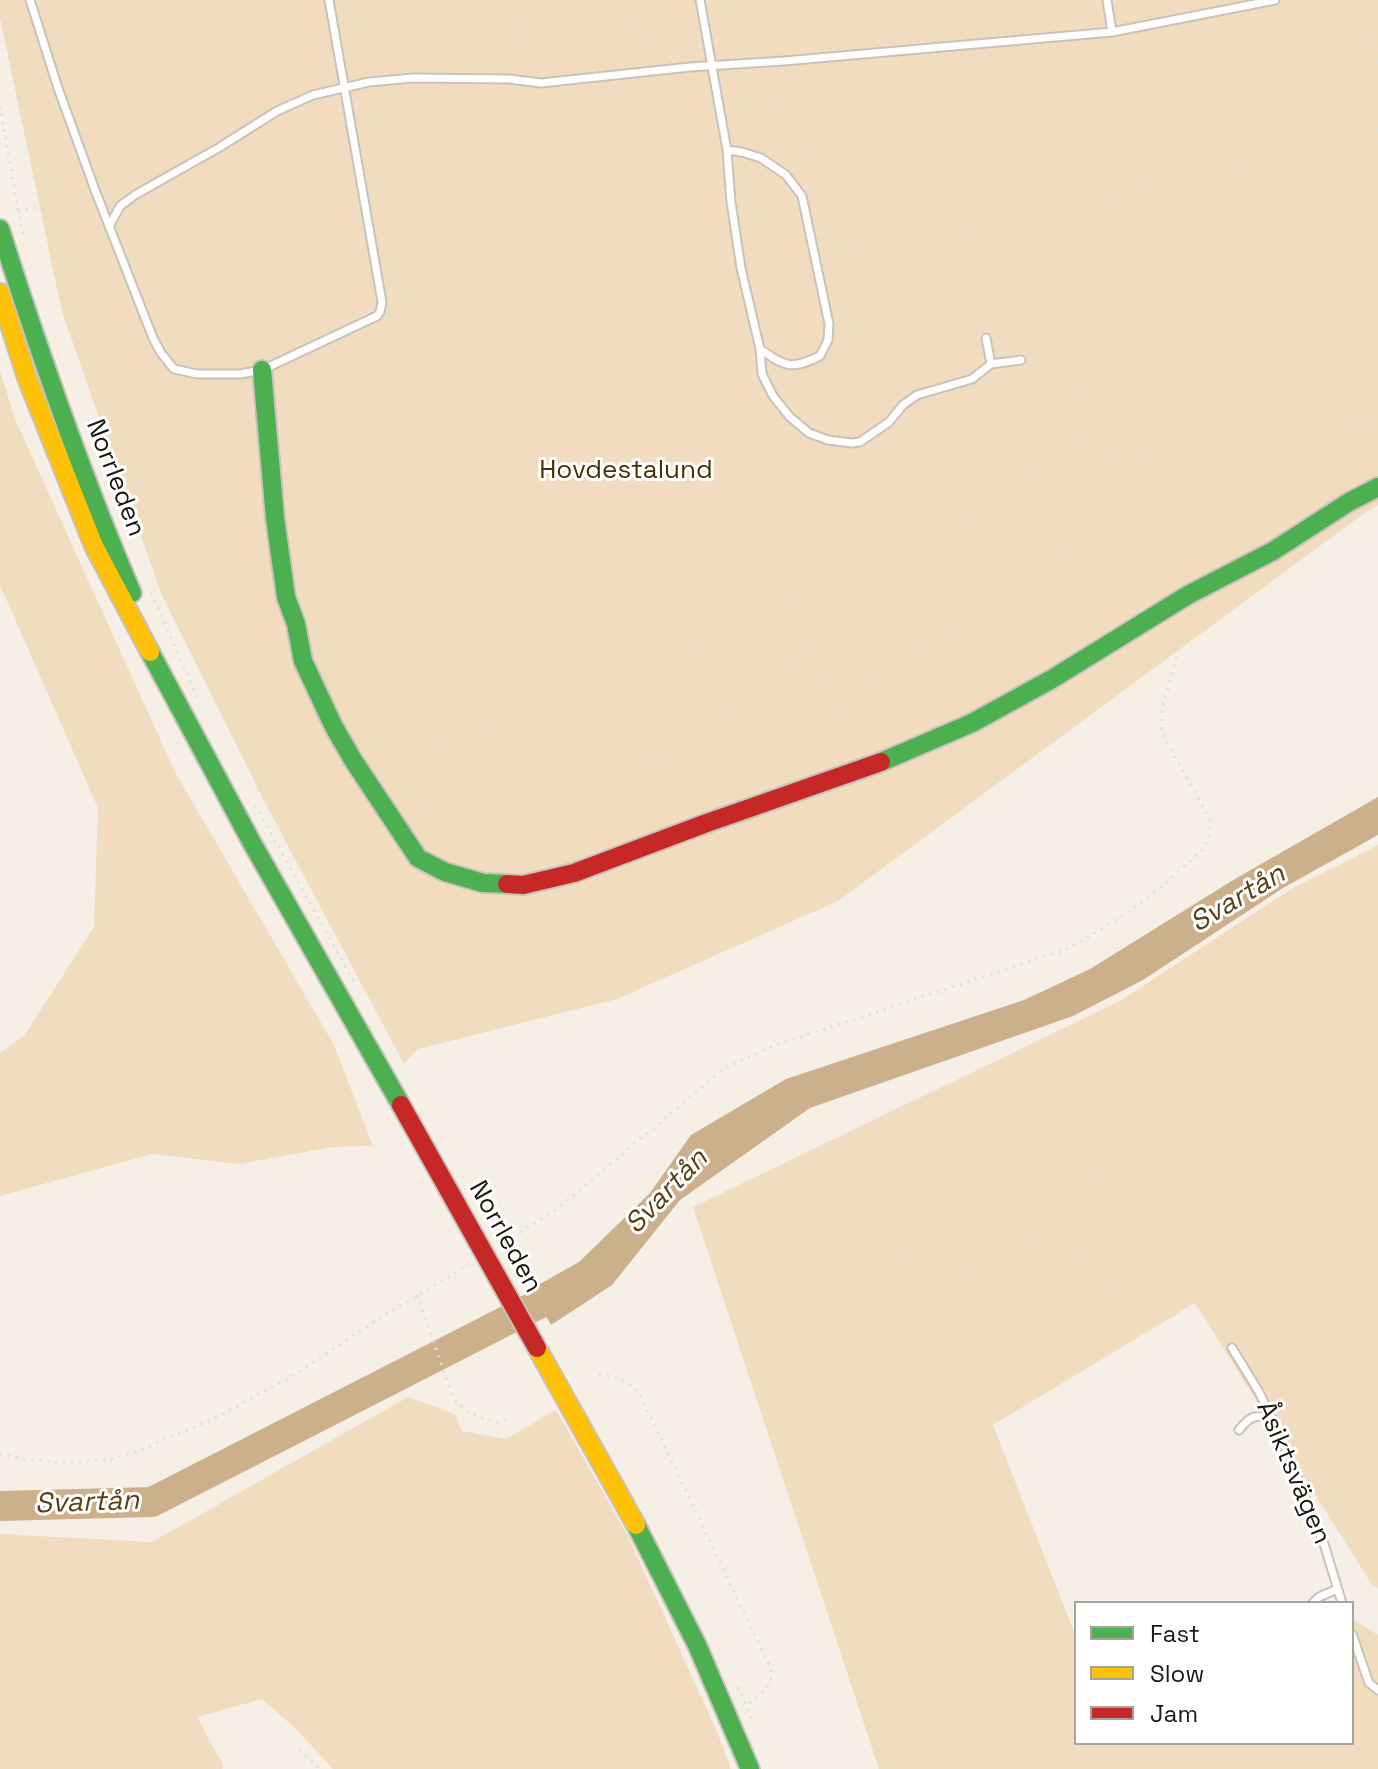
<!DOCTYPE html>
<html>
<head>
<meta charset="utf-8">
<style>
	body { margin:0 }
	#map { position:relative; width:1378px; height:1769px; overflow:hidden; background:#f6efe6; font-family:"Space Grotesk",sans-serif }
	canvas { display:block }
	.legend { position:absolute; left:1074px; top:1601px; width:280px; height:144px; box-sizing:border-box; background:#fff; border:2px solid #a4a3a0; margin:0; padding:10px 14px; list-style:none; font-size:24px; color:#1c1812 }
	.legend li { display:flex; align-items:center; gap:16px; height:40px }
	.legend b { width:40px; border:2px solid #a4a3a0 }
</style>
</head>
<body>
<div id="map">
<canvas width="1378" height="1769"></canvas>
<ul class="legend">
<li><b style="height:10px;background:#4caf50"></b>Fast</li>
<li><b style="height:10px;background:#ffc107"></b>Slow</li>
<li><b style="height:10px;background:#c62828"></b>Jam</li>
</ul>
</div>
<script>
const context = document.querySelector('canvas').getContext('2d');
context.lineJoin = 'round';
function fillPath(path, color) { context.fillStyle = color; context.fill(path, 'evenodd'); }
function trace(path, color, width, dash) { context.strokeStyle = color; context.lineWidth = width; context.lineCap = dash ? 'butt' : 'round'; context.setLineDash(dash || []); context.stroke(path); }
function label(font, color, halo, rows, align = 'center') {
  context.font = font + ' "Space Grotesk",sans-serif'; context.lineWidth = 6; context.setLineDash([]); context.textBaseline = 'middle'; context.strokeStyle = halo; context.fillStyle = color; for (const [text, x, y, turn = 0] of rows) {
    context.save(); context.translate(x, y); context.rotate((+turn || 0) * Math.PI / 180); context.textAlign = isNaN(turn) ? turn : align; if (halo) context.strokeText(text, 0, 0); context.fillText(text, 0, 0); context.restore();
  }
}
const green = new Path2D(`
	M 0,0 L 1378,0 L 1378,505 L 1362,515 L 838,901 L 617,999 L 418,1049 L 404,1064 L 263,799 L 161,593 L 62,312 L 0,18 Z
	M 0,371 L 15,419 L 175,772 L 334,1045 L 373,1146 L 333,1147 L 239,1164 L 152,1154 L 0,1196 L 0,1053 L 24,1036 L 94,927 L 98,808 L 0,585 Z
	M 1378,845 L 1378,1588 L 1372,1585 L 1195,1303 L 993,1425 L 1076,1637 L 1076,1743 L 1352,1743 L 1352,1619 L 1378,1635 L 1378,1769 L 879,1769 L 693,1207 L 1120,1001 L 1291,889 Z
	M 408,1397 L 455,1414 L 462,1431 L 506,1439 L 556,1410 L 628,1536 L 718,1734 L 731,1769 L 333,1769 L 296,1729 L 262,1699 L 197,1717 L 223,1765 L 222,1769 L 0,1769 L 0,1534 L 152,1542 Z`);
const water = new Path2D(`
	M 1378,797 L 1378,835 L 1283,888 L 1143,980 L 1073,1016 L 810,1108 L 680,1200 L 612,1285 L 551,1325 L 531,1289 L 579,1262 L 650,1193 L 691,1135 L 786,1079 L 1024,1000 L 1090,969 L 1235,879 Z`);
const river = new Path2D(`
	M 0,1506 L 152,1502 L 574,1286`);
const path = new Path2D(`
	M 518,0 L 530,71
	M 637,0 L 641,21 L 647,36 L 643,61
	M 680,0 L 689,55
	M 1362,0 L 1378,67
	M 525,39 L 641,21
	M 349,48 L 522,20
	M 764,74 L 790,125 L 811,154 L 833,209
	M 0,106 L 20,222 L 24,236
	M 18,212 L 53,204 L 84,194
	M 847,254 L 1142,187 L 1378,129
	M 1078,437 L 1108,452 L 1196,456 L 1309,435 L 1378,417
	M 151,593 L 200,703
	M 788,598 L 837,706 L 864,752
	M 658,672 L 680,815
	M 801,771 L 799,764 L 810,733 L 837,706 L 1078,541 L 1108,452
	M 384,772 L 396,762 L 437,741 L 456,734 L 513,726 L 658,672 L 788,598 L 942,542 L 1078,437 L 1080,389 L 1100,346 L 1144,300 L 1151,271 L 1142,187 L 1114,42
	M 475,783 L 481,732
	M 255,805 L 357,987
	M 408,813 C 434,798 458,786 488,781 L 616,776 L 631,772 L 665,755 L 701,732 L 724,714 L 738,701 L 825,640 L 857,609 L 871,574 L 871,570
	M 500,1245 L 557,1209 L 720,1072 L 744,1059 L 776,1045 L 1065,950 C 1110,925 1152,898 1189,862 C 1195,857 1203,851 1206,844 C 1210,836 1210,827 1210,819 L 1163,735 C 1155,697 1186,663 1176,624
	M 897,1252 L 924,1274 L 944,1282 L 966,1274 L 1070,1204 L 1102,1169
	M 1114,1289 L 1142,1271 L 1153,1259 L 1169,1225
	M 417,1295 L 453,1398 L 468,1412 L 486,1420 L 497,1422 L 513,1420
	M 985,1358 L 1088,1324 L 1100,1314 L 1114,1289 L 1099,1267 L 1074,1251 L 1048,1238 L 1025,1234
	M 599,1375 C 616,1375 628,1381 639,1393 L 771,1669 C 774,1687 759,1695 747,1705
	M 0,1454 L 23,1459 L 73,1463 L 110,1459 L 136,1452 L 215,1418 L 291,1377 L 380,1318 L 470,1264
	M 738,1687 L 754,1724
	M 299,1750 L 321,1769`);
const lane = new Path2D(`
	M 30,0 L 58,88 L 95,190 L 153,338 L 161,353 L 174,369 L 197,374 L 240,374 L 262,370 L 377,316 L 380,312 L 382,302 L 329,0
	M 700,0 L 727,150 L 731,202 L 741,268 L 760,349 L 762,374 L 773,396 L 790,417 L 809,433 L 828,440 L 852,443 L 860,442 L 889,422 L 903,405 L 917,395 L 972,379 L 991,364 L 1021,360
	M 1107,0 L 1112,32
	M 727,150 L 742,152 L 761,158 L 786,175 L 802,196 L 829,324 L 828,340 L 820,356 C 791,370 786,367 760,349
	M 110,225 L 120,206 L 135,195 L 220,147 L 277,111 L 313,95 L 369,82 L 413,78 L 509,79 L 541,83 L 690,67 L 784,61 L 1112,32 L 1275,0
	M 986,338 L 991,364
	M 1232,1348 L 1259,1392 L 1287,1451 L 1325,1547 L 1342,1603
	M 1239,1430 C 1251,1415 1254,1415 1272,1418
	M 1313,1603 L 1319,1597 L 1337,1589
	M 1352,1634 L 1369,1683 L 1378,1690`);
const fast = new Path2D(`
	M 0,229 C 39,352 81,474 132,593
	M 262,370 L 275,518 L 286,597 L 296,624 L 303,661 L 334,727 L 353,760 L 418,858 L 445,872 L 483,883 L 507,884
	M 150,652 L 252,843 L 401,1105
	M 881,762 L 972,723 L 1052,679 L 1188,595 L 1273,551 L 1349,502 L 1378,487
	M 636,1525 L 697,1645 L 750,1769`);
const slow = new Path2D(`
	M 0,293 L 27,378 L 94,546 L 150,652`);
const jam = new Path2D(`
	M 507,884 L 523,885 L 574,873 L 704,824 L 881,762`);
const slowBridge = new Path2D(`
	M 537,1348 L 636,1525`);
const jamBridge = new Path2D(`
	M 401,1105 L 537,1348`);
const parkNames = [
	["Hovdestalund",626,471]
];
const streetNames = [
	["Norrleden",115,478,69],
	["Norrleden",505,1237,61],
	["Åsiktsvägen",1293,1473,67]
];
const waterNames = [
	["Svartån",1238,899,-31],
	["Svartån",667,1192,-46],
	["Svartån",87,1503,-2]
];
fillPath(green, '#f1dcc0');
fillPath(water, '#cbb08b');
trace(river, '#cbb08b', 30);
trace(lane, '#c8c2bc', 11);
trace(fast, '#c8c2bc', 22);
trace(slow, '#c8c2bc', 22);
trace(jam, '#c8c2bc', 22);
trace(path, '#e0dedb', 3, [2, 6]);
trace(lane, '#fefdfb', 7);
trace(fast, '#4caf50', 18);
trace(slow, '#ffc107', 18);
trace(jam, '#c62828', 18);
trace(slowBridge, '#c8c2bc', 22, []);
trace(jamBridge, '#c8c2bc', 22, []);
trace(slowBridge, '#ffc107', 18);
trace(jamBridge, '#c62828', 18);
label('26px', '#493007', '#fff', parkNames);
label('26px', '#1c1812', '#fff', streetNames);
label('italic 28px', '#593f18', '#fff', waterNames);
</script>
</body>
</html>
